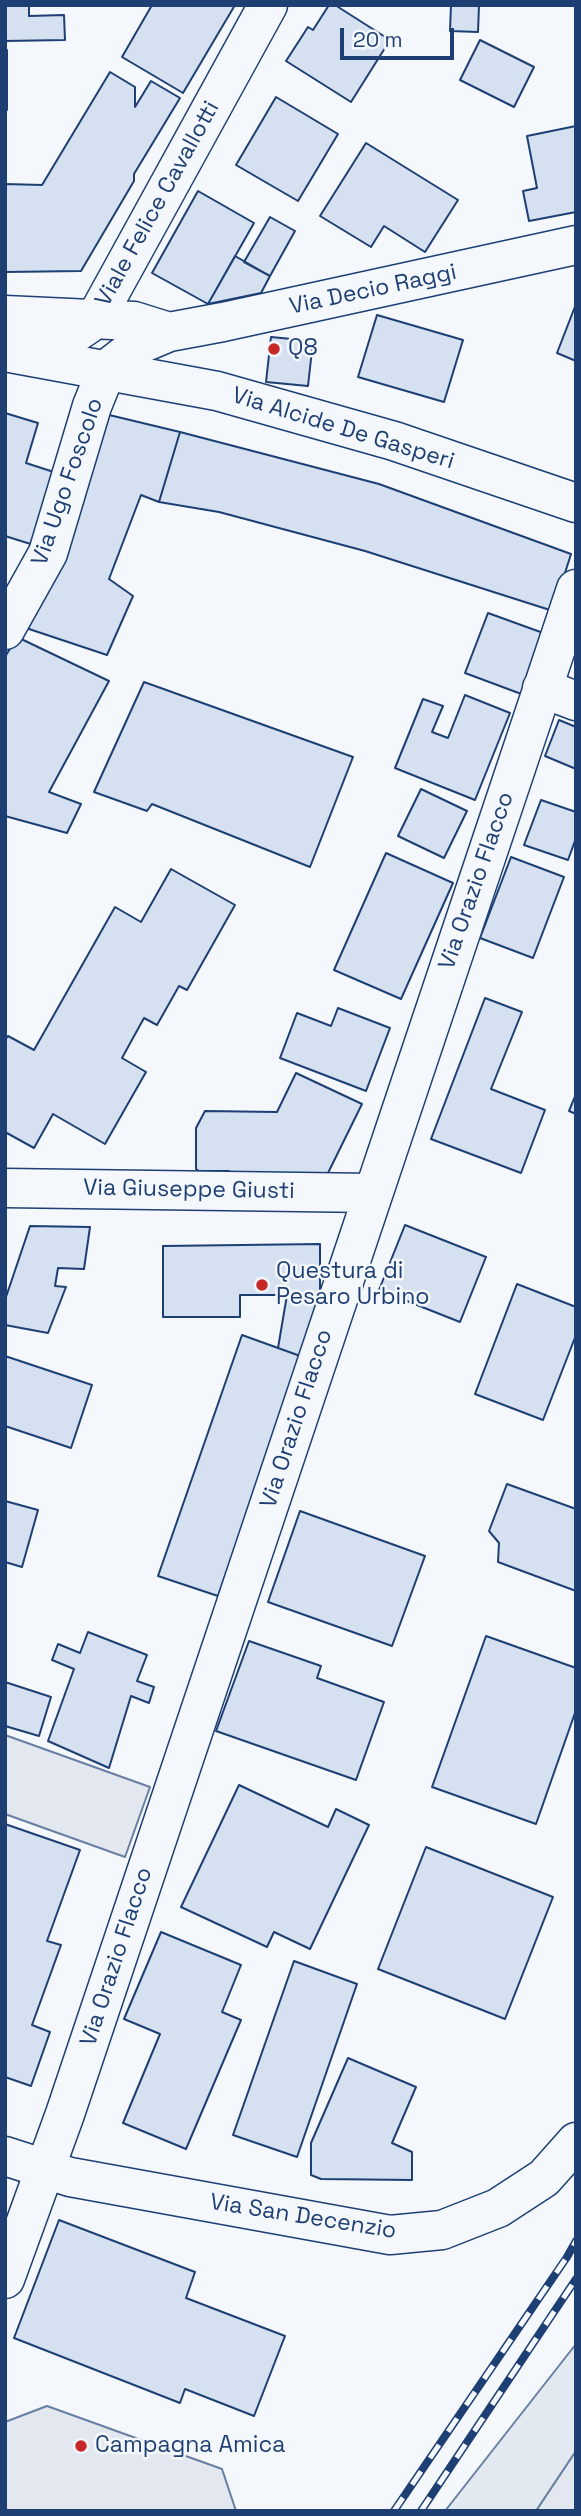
<!DOCTYPE html>
<html>
<head>
<meta charset="utf-8">
<style>
	body { margin:0 }
	#map { position:relative; width:581px; height:2516px; overflow:hidden; background:#f4f7fb; font-family:"Space Grotesk",sans-serif }
	canvas { display:block }
	.frame { position:absolute; inset:0; border:7px solid #1d3f73; pointer-events:none }
	.scale { position:absolute; left:340px; top:28px; width:114px; height:32px; box-sizing:border-box; border:4px solid #1d3f73; border-top:0; padding-left:9px; font-size:21px; line-height:24px; white-space:nowrap; color:#1d3f73; -webkit-text-stroke:5px #f4f7fb; paint-order:stroke }
</style>
</head>
<body>
<div id="map">
<canvas width="581" height="2516"></canvas>
<div class="frame"></div>
<div class="scale">20 m</div>
</div>
<script>
const context = document.querySelector('canvas').getContext('2d');
context.lineJoin = 'round';
function fillPath(path, color) { context.fillStyle = color; context.fill(path, 'evenodd'); }
function trace(path, color, width, dash) { context.strokeStyle = color; context.lineWidth = width; context.lineCap = dash ? 'butt' : 'round'; context.setLineDash(dash || []); context.stroke(path); }
function label(font, color, halo, rows, align = 'center') {
  context.font = font + ' "Space Grotesk",sans-serif'; context.lineWidth = 5; context.setLineDash([]); context.textBaseline = 'middle'; context.strokeStyle = halo; context.fillStyle = color; for (const [text, x, y, turn = 0] of rows) {
    context.save(); context.translate(x, y); context.rotate((+turn || 0) * Math.PI / 180); context.textAlign = isNaN(turn) ? turn : align; if (halo) context.strokeText(text, 0, 0); context.fillText(text, 0, 0); context.restore();
  }
}
const green = new Path2D(`
	M 576,2344 L 576,2451 L 536,2511 L 445,2511 Z`);
const parking = new Path2D(`
	M 5,1735 L 150,1787 L 125,1857 L 5,1814 Z
	M 47,2406 L 222,2469 L 236,2511 L 7,2511 L 5,2505 L 5,2422 Z
	M 576,2451 L 576,2511 L 536,2511 Z`);
const building = new Path2D(`
	M 5,5 L 29,5 L 29,16 L 64,15 L 65,40 L 5,41 Z
	M 152,5 L 235,5 L 183,93 L 122,57 Z
	M 329,5 L 335,5 L 390,40 L 351,102 L 286,61 L 308,27 L 313,30 Z
	M 451,5 L 479,5 L 478,32 L 450,31 Z
	M 480,40 L 534,67 L 514,107 L 460,80 Z
	M 5,50 L 7,50 L 7,110 L 5,110 Z
	M 110,72 L 135,87 L 135,107 L 151,81 L 180,98 L 134,174 L 134,181 L 81,271 L 5,272 L 5,184 L 42,185 Z
	M 276,97 L 338,134 L 298,201 L 236,165 Z
	M 576,126 L 576,212 L 529,221 L 523,191 L 537,188 L 527,136 Z
	M 366,143 L 458,200 L 425,252 L 384,226 L 371,247 L 320,216 Z
	M 198,191 L 254,223 L 208,304 L 152,273 Z
	M 270,217 L 295,231 L 270,276 L 244,262 Z
	M 235,256 L 270,276 L 261,293 L 208,304 Z
	M 576,304 L 576,361 L 557,353 Z
	M 377,315 L 463,340 L 444,402 L 358,377 Z
	M 271,337 L 313,341 L 308,386 L 266,382 Z
	M 5,413 L 38,423 L 26,463 L 60,474 L 37,546 L 5,536 Z
	M 105,414 L 180,432 L 159,502 L 141,495 L 109,579 L 133,596 L 107,655 L 23,627 Z
	M 180,432 L 379,484 L 571,554 L 553,611 L 365,551 L 219,512 L 159,502 Z
	M 488,613 L 546,634 L 524,695 L 465,673 Z
	M 17,637 L 109,681 L 49,792 L 81,804 L 67,833 L 5,816 L 5,657 Z
	M 144,682 L 353,757 L 310,867 L 152,804 L 147,811 L 94,792 Z
	M 465,695 L 510,713 L 475,800 L 395,768 L 423,699 L 443,706 L 432,732 L 448,738 Z
	M 559,720 L 576,727 L 576,769 L 545,756 Z
	M 421,789 L 467,811 L 444,858 L 398,836 Z
	M 541,800 L 576,812 L 576,838 L 568,860 L 524,845 Z
	M 386,853 L 453,883 L 401,999 L 334,970 Z
	M 511,857 L 564,877 L 533,958 L 480,938 Z
	M 171,869 L 235,905 L 187,990 L 179,986 L 157,1025 L 144,1018 L 122,1058 L 146,1072 L 105,1144 L 53,1114 L 34,1148 L 5,1132 L 5,1040 L 8,1036 L 34,1050 L 115,907 L 141,922 Z
	M 485,998 L 522,1012 L 491,1089 L 545,1110 L 521,1173 L 431,1139 Z
	M 338,1008 L 390,1028 L 366,1091 L 280,1058 L 297,1013 L 331,1026 Z
	M 296,1073 L 362,1104 L 327,1175 L 235,1174 L 228,1171 L 199,1171 L 196,1169 L 196,1128 L 205,1111 L 277,1112 Z
	M 576,1094 L 576,1114 L 569,1111 Z
	M 405,1225 L 486,1257 L 460,1322 L 379,1290 Z
	M 30,1226 L 90,1227 L 84,1269 L 58,1268 L 55,1286 L 66,1287 L 48,1333 L 5,1325 L 5,1300 Z
	M 320,1244 L 320,1295 L 303,1357 L 278,1348 L 287,1295 L 240,1295 L 240,1317 L 163,1317 L 163,1246 Z
	M 517,1284 L 576,1307 L 576,1335 L 543,1420 L 475,1394 Z
	M 242,1335 L 303,1357 L 218,1596 L 158,1576 Z
	M 5,1356 L 92,1385 L 71,1448 L 5,1426 Z
	M 507,1484 L 576,1509 L 576,1591 L 498,1562 L 499,1543 L 489,1531 Z
	M 5,1501 L 38,1510 L 22,1567 L 5,1562 Z
	M 300,1511 L 425,1556 L 392,1646 L 268,1602 Z
	M 88,1632 L 147,1655 L 137,1681 L 154,1687 L 149,1703 L 131,1696 L 109,1768 L 48,1741 L 74,1669 L 52,1660 L 58,1644 L 80,1653 Z
	M 486,1636 L 576,1668 L 576,1710 L 536,1824 L 432,1787 Z
	M 249,1641 L 321,1666 L 317,1678 L 384,1702 L 356,1780 L 216,1731 Z
	M 5,1682 L 51,1697 L 39,1736 L 5,1726 Z
	M 239,1785 L 328,1827 L 336,1809 L 369,1825 L 310,1949 L 274,1932 L 267,1947 L 181,1907 Z
	M 5,1824 L 80,1850 L 47,1941 L 61,1945 L 32,2025 L 50,2032 L 31,2086 L 5,2077 Z
	M 426,1847 L 553,1897 L 505,2019 L 378,1969 Z
	M 161,1932 L 241,1965 L 222,2012 L 241,2020 L 186,2149 L 123,2123 L 160,2034 L 124,2019 Z
	M 294,1961 L 357,1984 L 297,2157 L 233,2135 Z
	M 348,2058 L 416,2087 L 392,2143 L 412,2152 L 412,2180 L 321,2179 L 311,2175 L 311,2143 Z
	M 59,2220 L 195,2272 L 186,2298 L 285,2336 L 254,2416 L 185,2389 L 180,2403 L 14,2338 Z`);
const minor = new Path2D(`
	M 5,315 L 134,321 L 169,332
	M 21,344 C 57,341 67,342 96,318 L 268,5
	M 5,352 L 217,391 L 394,441 L 576,503
	M 5,630 L 48,553 L 92,406 L 107,369 L 138,345 L 169,332 L 223,322 L 576,245
	M 542,688 L 576,701
	M 5,1188 L 373,1193
	M 5,2156 L 70,2177 L 390,2235 L 442,2230 L 498,2208 L 544,2178 L 576,2142
	M 5,2279 L 65,2114 L 576,589`);
const rail = new Path2D(`
	M 394,2511 L 567,2257 L 576,2241
	M 421,2511 L 576,2279`);
const markers = [
	[274,349,7,"#c62828"],
	[262,1285,7,"#c62828"],
	[81,2446,7,"#c62828"]
];
const streetNames = [
	["Viale Felice Cavallotti",158,204,-61],
	["Via Decio Raggi",373,290,-12],
	["Via Alcide De Gasperi",343,429,17],
	["Via Ugo Foscolo",68,482,-71],
	["Via Orazio Flacco",477,881,-71],
	["Via Giuseppe Giusti",189,1190,1],
	["Via Orazio Flacco",297,1419,-72],
	["Via Orazio Flacco",117,1957,-72],
	["Via San Decenzio",303,2217,9]
];
const poiNames = [
	["Q8",288,349],
	["Questura di",276,1272],
	["Pesaro Urbino",276,1298],
	["Campagna Amica",95,2446]
];
fillPath(green, '#e3e9f0');
trace(green, '#687fa3', 2);
fillPath(parking, '#e3e8f0');
trace(parking, '#687fa3', 2);
fillPath(building, '#d5e0f0');
trace(building, '#1d3f73', 2);
trace(minor, '#1d3f73', 41);
trace(minor, '#f4f7fb', 38);
trace(rail, '#1d3f73', 8);
trace(rail, '#f4f7fb', 5, [16]);
for (const [x, y, r, color] of markers) { const dot = new Path2D(); dot.arc(x, y, r, 0, 2 * Math.PI); context.fillStyle = color; context.fill(dot); trace(dot, '#f4f7fb', 2.5); }
label('23px', '#1d3f73', '#f4f7fb', streetNames);
label('23px', '#1d3f73', '#f4f7fb', poiNames, 'left');
</script>
</body>
</html>
